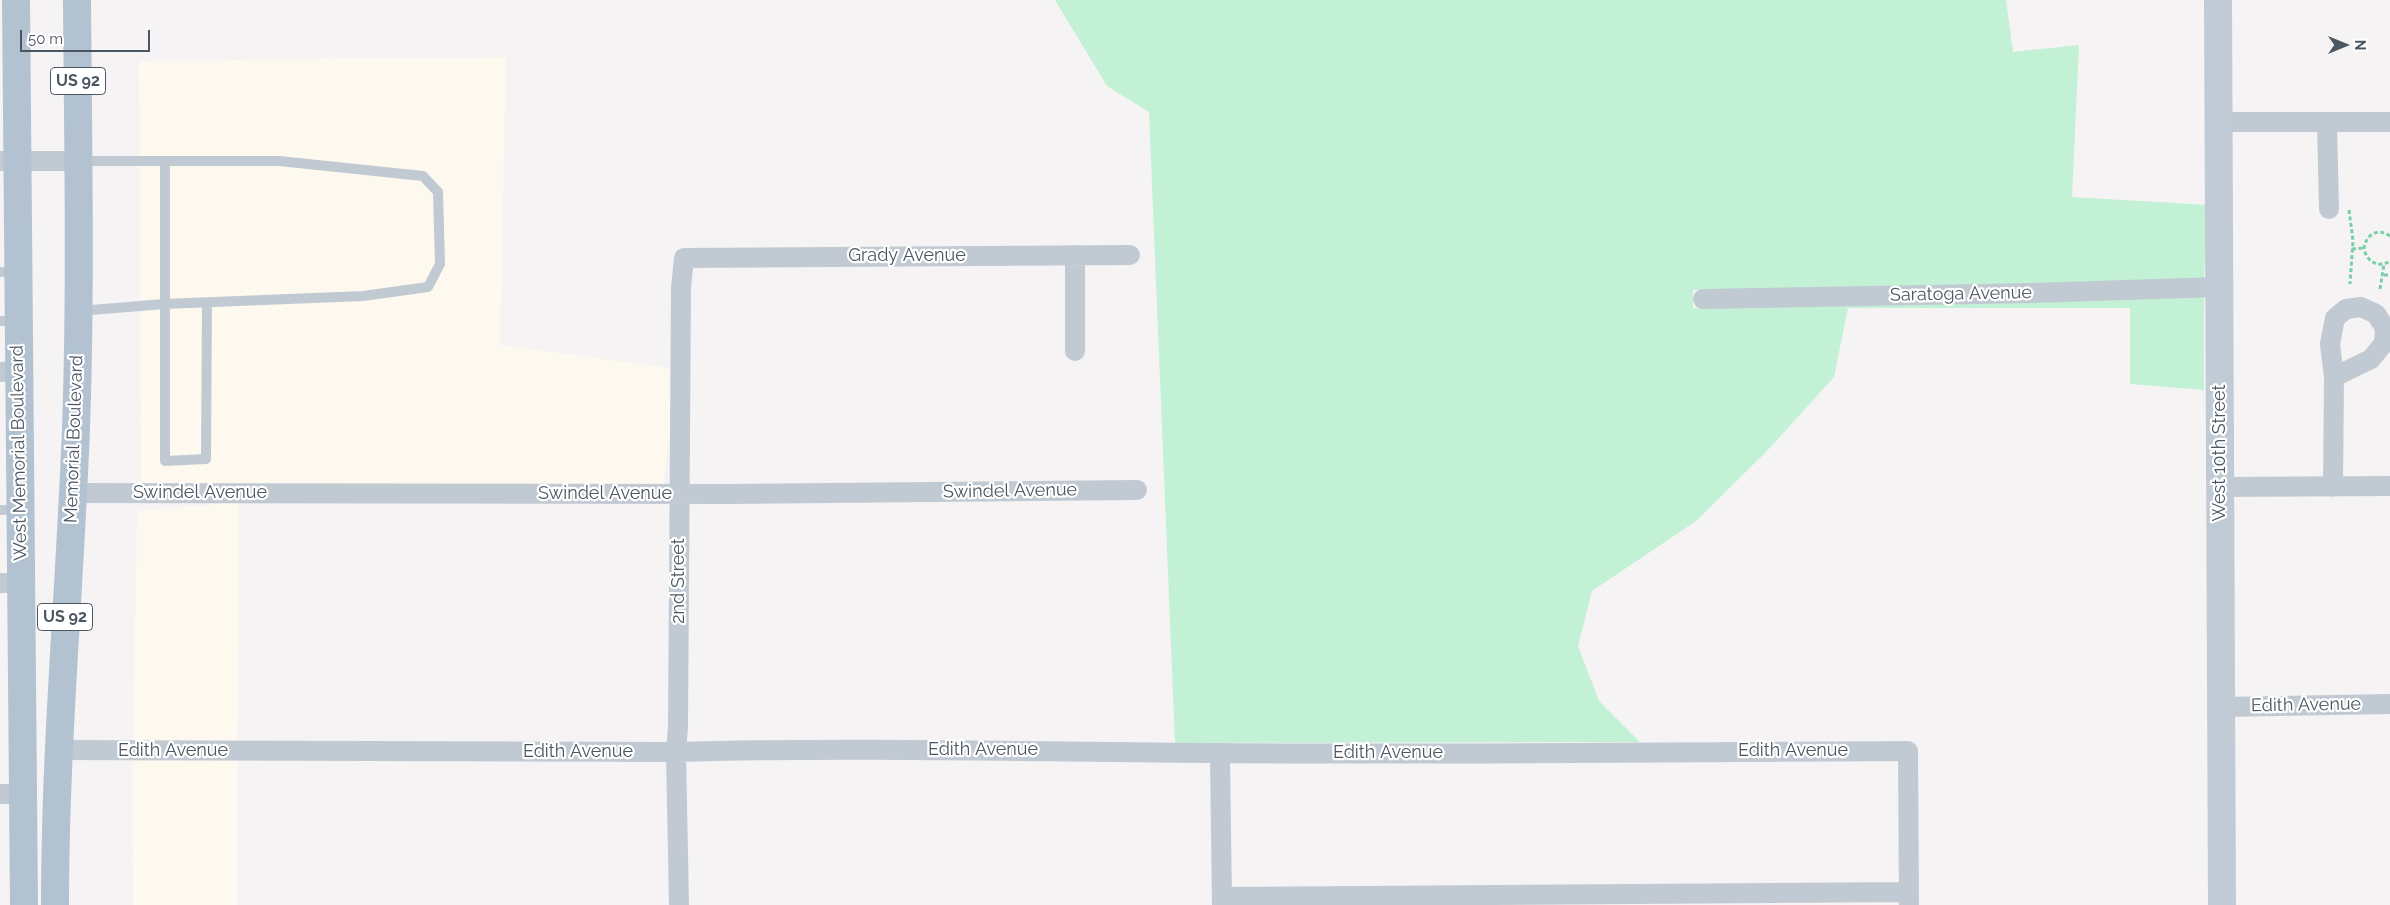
<!DOCTYPE html>
<html>
<head>
<meta charset="utf-8">
<style>
	body { margin:0 }
	#map { position:relative; width:2390px; height:905px; overflow:hidden; background:#f5f3f3; font-family:Raleway,sans-serif }
	canvas { display:block }
	.north { position:absolute; left:2320px; top:20px; width:50px; height:50px; -webkit-text-stroke:4px #fff; paint-order:stroke; rotate:90deg; font-size:14px; font-weight:700; line-height:20px; text-align:center; color:#4a5661 }
	.north::after { content:''; display:block; margin:auto; width:18px; height:22px; background:#4a5661; clip-path:polygon(50% 0,100% 100%,50% 72%,0 100%) }
	.scale { position:absolute; left:20px; top:30px; width:130px; height:22px; box-sizing:border-box; border:2px solid #4a5661; border-top:0; padding-left:6px; font-size:15px; line-height:18px; white-space:nowrap; color:#4a5661; -webkit-text-stroke:4px #fff; paint-order:stroke }
</style>
</head>
<body>
<div id="map">
<canvas width="2390" height="905"></canvas>
<div class="north">N</div>
<div class="scale">50 m</div>
</div>
<script>
const context = document.querySelector('canvas').getContext('2d');
context.lineJoin = 'round';
function fillPath(path, color) { context.fillStyle = color; context.fill(path, 'evenodd'); }
function trace(path, color, width, dash) { context.strokeStyle = color; context.lineWidth = width; context.lineCap = dash ? 'butt' : 'round'; context.setLineDash(dash || []); context.stroke(path); }
function label(font, color, halo, rows, align = 'center') {
  context.font = font + ' Raleway,sans-serif'; context.lineWidth = 4.5; context.setLineDash([]); context.textBaseline = 'middle'; context.strokeStyle = halo; context.fillStyle = color; for (const [text, x, y, turn = 0] of rows) {
    context.save(); context.translate(x, y); context.rotate((+turn || 0) * Math.PI / 180); context.textAlign = isNaN(turn) ? turn : align; if (halo) context.strokeText(text, 0, 0); context.fillText(text, 0, 0); context.restore();
  }
}
const commercial = new Path2D(`
	M 506,57 L 500,345 L 670,368 L 670,432 L 663,485 L 141,483 L 139,61 Z
	M 239,502 L 237,742 L 133,744 L 137,511 Z
	M 237,760 L 237,905 L 133,905 L 132,761 Z`);
const green = new Path2D(`
	M 1055,0 L 2006,0 L 2013,52 L 2079,45 L 2072,197 L 2208,205 L 2204,278 L 2032,284 L 1693,290 L 1693,308 L 2033,302 L 2204,296 L 2204,390 L 2130,384 L 2130,308 L 1848,308 L 1834,377 L 1765,453 L 1696,521 L 1592,591 L 1578,646 L 1599,701 L 1640,742 L 1175,743 L 1149,112 L 1107,86 Z`);
const path = new Path2D(`
	M 2349,210 L 2353,241 L 2350,284
	M 2390,236 C 2378,227 2366,235 2364,248 C 2366,261 2378,269 2390,261
	M 2352,249 L 2364,248
	M 2384,275 L 2390,275
	M 2380,289 L 2384,264`);
const lane = new Path2D(`
	M 79,161 L 279,161 L 423,176 L 438,192 L 440,264 L 428,287 L 363,296 L 164,304 L 79,311
	M 165,161 L 165,461 L 206,459 L 207,303
	M 0,272 L 17,272
	M 0,321 L 18,321
	M 0,510 L 19,510`);
const street = new Path2D(`
	M 2219,122 L 2390,122
	M 2327,123 L 2329,209
	M 0,161 L 78,161
	M 1075,255 L 1075,351
	M 1703,299 L 2032,293 L 2219,287
	M 2361,307 L 2376,314 L 2385,328 L 2384,343 L 2371,359 L 2334,377 L 2330,344 L 2335,318 L 2346,309 Z
	M 0,372 L 18,371
	M 2220,487 L 2390,486
	M 2333,487 L 2334,377
	M 73,493 L 728,494 L 1137,490
	M 0,583 L 20,583
	M 2221,707 L 2390,704
	M 59,750 L 676,752 C 858,747 1039,752 1221,753 C 1450,755 1679,752 1908,751 L 1909,905
	M 1220,753 L 1222,905
	M 0,794 L 23,794
	M 1222,897 L 1908,892
	M 679,905 L 676,752 L 678,726 L 681,288 L 684,258 L 1130,255`);
const secondary = new Path2D(`
	M 2218,0 L 2222,905`);
const primary = new Path2D(`
	M 16,0 L 24,905
	M 55,905 C 55,746 70,587 76,428 C 81,285 78,142 77,0`);
const shields = [
	[78,81,55],
	[65,617,55]
];
const shieldNames = [
	["US 92",78,81],
	["US 92",65,617]
];
const streetNames = [
	["Grady Avenue",907,256],
	["Saratoga Avenue",1961,294,-1],
	["Memorial Boulevard",74,439,-88],
	["West Memorial Boulevard",19,453,-91],
	["West 10th Street",2220,453,-90],
	["Swindel Avenue",1010,491,-1],
	["Swindel Avenue",200,493],
	["Swindel Avenue",605,494],
	["2nd Street",679,581,-90],
	["Edith Avenue",2306,705,-1],
	["Edith Avenue",983,750],
	["Edith Avenue",173,751],
	["Edith Avenue",1793,751],
	["Edith Avenue",578,752],
	["Edith Avenue",1388,753]
];
fillPath(commercial, '#fdf9ef');
fillPath(green, '#c3f1d5');
trace(path, '#7ad0a6', 3, [4, 2.5]);
trace(lane, '#c1cad2', 10);
trace(street, '#c1cad2', 20);
trace(secondary, '#c1cbd6', 28);
trace(primary, '#b3c2d1', 28);
for (const [x, y, w] of shields) { const box = new Path2D(); box.roundRect(x - w / 2, y - 13.5, w, 27, 4); context.fillStyle = '#fff'; context.fill(box); trace(box, '#4a5661', 1); }
label('bold 16px', '#4a5661', null, shieldNames);
label('18px', '#4a5661', '#fff', streetNames);
</script>
</body>
</html>
